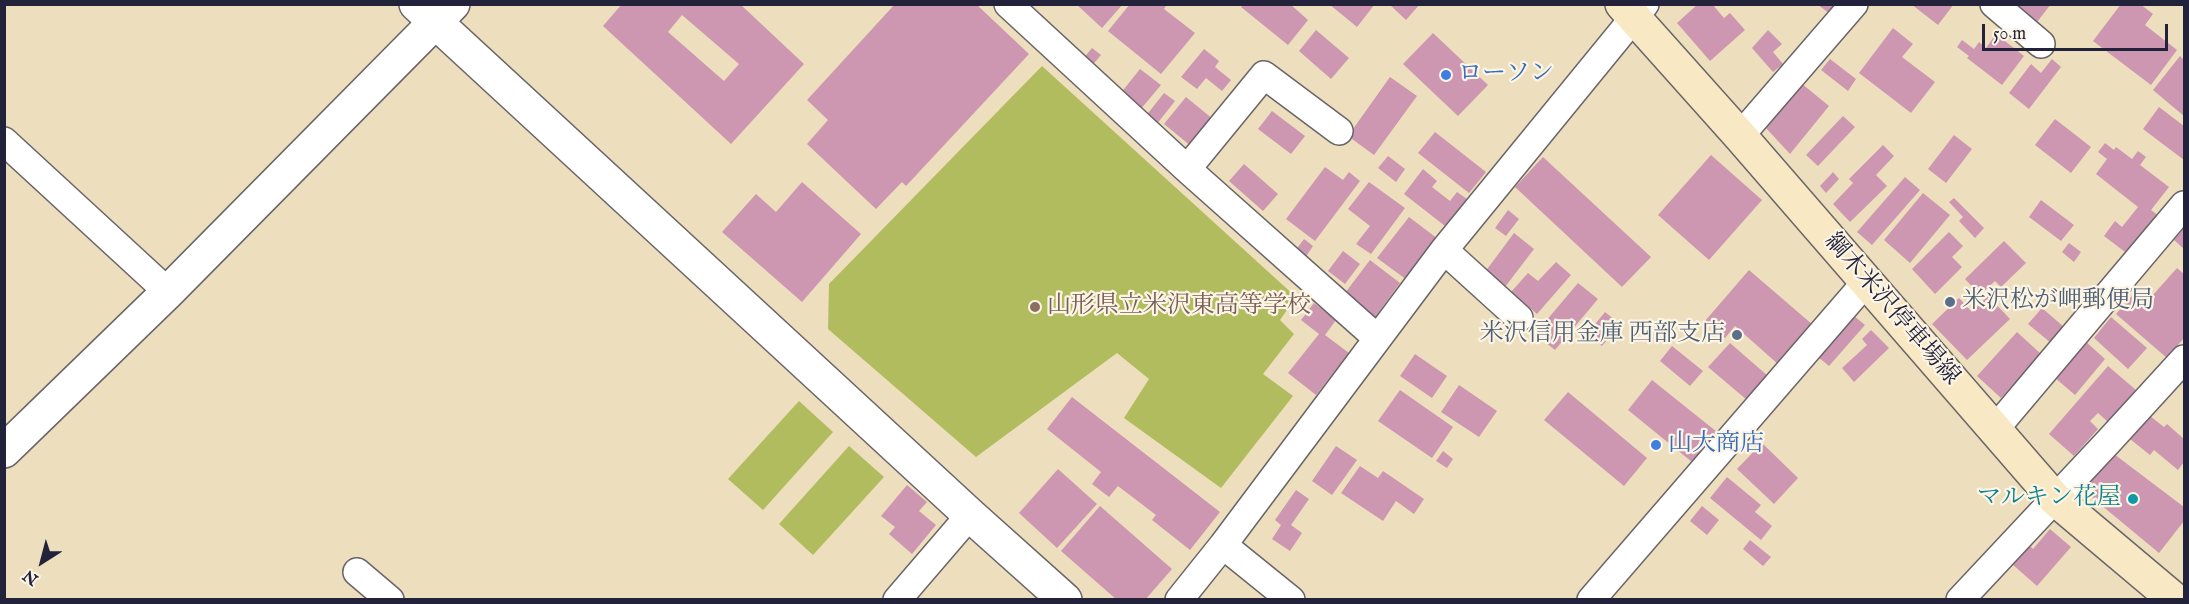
<!DOCTYPE html>
<html>
<head>
<meta charset="utf-8">
<style>
	body { margin:0 }
	#map { position:relative; width:2189px; height:604px; overflow:hidden; background:#eddfbd; font-family:"IM FELL English",serif }
	canvas { display:block }
	.frame { position:absolute; inset:0; border:6px solid #22223b; pointer-events:none }
	.north { position:absolute; left:12px; top:532px; width:60px; height:60px; -webkit-text-stroke:4px #fcf5e5; paint-order:stroke; rotate:216deg; font-size:16px; font-weight:700; line-height:24px; text-align:center; color:#22223b }
	.north::after { content:''; display:block; margin:auto; width:21px; height:27px; background:#22223b; clip-path:polygon(50% 0,100% 100%,50% 72%,0 100%) }
	.scale { position:absolute; left:1982px; top:24px; width:186px; height:27px; box-sizing:border-box; border:3px solid #22223b; border-top:0; padding-left:8px; font-size:18px; line-height:21px; white-space:nowrap; color:#22223b; -webkit-text-stroke:4px #fcf5e5; paint-order:stroke }
</style>
</head>
<body>
<div id="map">
<canvas width="2189" height="604"></canvas>
<div class="frame"></div>
<div class="north">N</div>
<div class="scale">50 m</div>
</div>
<script>
const context = document.querySelector('canvas').getContext('2d');
context.lineJoin = 'round';
function fillPath(path, color) { context.fillStyle = color; context.fill(path, 'evenodd'); }
function trace(path, color, width, dash) { context.strokeStyle = color; context.lineWidth = width; context.lineCap = dash ? 'butt' : 'round'; context.setLineDash(dash || []); context.stroke(path); }
function label(font, color, halo, rows, align = 'center') {
  context.font = font + ' "IM FELL English","Noto Serif JP",serif'; context.lineWidth = 4.5; context.setLineDash([]); context.textBaseline = 'middle'; context.strokeStyle = halo; context.fillStyle = color; for (const [text, x, y, turn = 0] of rows) {
    context.save(); context.translate(x, y); context.rotate((+turn || 0) * Math.PI / 180); context.textAlign = isNaN(turn) ? turn : align; if (halo) context.strokeText(text, 0, 0); context.fillText(text, 0, 0); context.restore();
  }
}
const green = new Path2D(`
	M 1042,66 L 1296,297 L 1280,320 L 1294,334 L 1263,374 L 1293,396 L 1221,488 L 1124,418 L 1149,379 L 1117,353 L 976,457 L 828,329 L 829,284 Z
	M 799,401 L 833,432 L 763,510 L 728,479 Z
	M 849,446 L 884,477 L 813,555 L 779,524 Z`);
const building = new Path2D(`
	M 622,4 L 740,4 L 804,64 L 731,144 L 603,26 ZM 682,15 L 739,64 L 724,81 L 668,32 Z
	M 895,4 L 976,4 L 1029,54 L 906,186 L 902,182 L 876,209 L 807,144 L 828,120 L 807,100 Z
	M 1076,4 L 1123,4 L 1102,28 Z
	M 1130,4 L 1167,4 L 1164,9 L 1195,33 L 1161,74 L 1108,31 Z
	M 1244,4 L 1290,4 L 1308,20 L 1288,45 L 1241,7 Z
	M 1329,4 L 1375,4 L 1357,27 Z
	M 1389,4 L 1420,4 L 1406,20 Z
	M 1698,4 L 1712,4 L 1724,18 L 1730,13 L 1745,30 L 1710,61 L 1677,23 Z
	M 1817,4 L 1836,4 L 1830,14 Z
	M 1911,4 L 1954,4 L 1938,25 Z
	M 2014,4 L 2051,4 L 2037,22 Z
	M 2121,4 L 2140,4 L 2153,14 L 2145,25 L 2177,50 L 2151,85 L 2093,41 Z
	M 1893,28 L 1913,44 L 1902,57 L 1935,82 L 1911,113 L 1859,73 Z
	M 1316,30 L 1349,58 L 1331,79 L 1299,51 Z
	M 1768,30 L 1782,44 L 1773,52 L 1783,64 L 1773,72 L 1752,48 Z
	M 1433,33 L 1488,85 L 1458,116 L 1403,64 Z
	M 1996,34 L 2024,56 L 2002,85 L 1967,58 L 1969,56 L 1957,47 L 1962,40 L 1974,49 L 1979,42 L 1986,48 Z
	M 1092,48 L 1101,55 L 1091,67 L 1082,60 Z
	M 1204,49 L 1219,61 L 1215,67 L 1231,80 L 1222,91 L 1206,78 L 1197,89 L 1181,77 Z
	M 2180,56 L 2184,60 L 2184,116 L 2153,90 Z
	M 1830,59 L 1856,79 L 1848,91 L 1821,70 Z
	M 2052,59 L 2061,67 L 2029,109 L 2009,93 L 2031,64 L 2041,73 Z
	M 1140,69 L 1161,85 L 1140,110 L 1120,94 Z
	M 1390,77 L 1417,96 L 1374,155 L 1348,136 Z
	M 1801,83 L 1829,106 L 1790,154 L 1765,127 Z
	M 1164,93 L 1175,101 L 1156,125 L 1145,117 Z
	M 1186,97 L 1219,124 L 1197,151 L 1164,124 Z
	M 2159,107 L 2184,126 L 2184,160 L 2143,129 Z
	M 1272,111 L 1305,136 L 1291,154 L 1258,129 Z
	M 1843,116 L 1855,127 L 1818,166 L 1806,155 Z
	M 2055,119 L 2091,147 L 2071,173 L 2035,145 Z
	M 1435,132 L 1486,172 L 1469,193 L 1418,153 Z
	M 1954,135 L 1972,149 L 1946,183 L 1928,169 Z
	M 2105,143 L 2114,150 L 2116,147 L 2132,159 L 2138,151 L 2146,157 L 2140,165 L 2169,187 L 2151,210 L 2159,216 L 2129,255 L 2104,236 L 2115,221 L 2122,227 L 2138,207 L 2096,174 L 2107,159 L 2098,152 Z
	M 1883,145 L 1894,156 L 1876,175 L 1887,186 L 1850,222 L 1833,204 L 1853,183 L 1849,179 Z
	M 1711,155 L 1762,200 L 1709,260 L 1658,215 Z
	M 1388,156 L 1405,169 L 1396,182 L 1378,168 Z
	M 1543,157 L 1651,257 L 1622,287 L 1515,187 Z
	M 1244,164 L 1278,194 L 1263,211 L 1229,181 Z
	M 1325,167 L 1343,180 L 1349,172 L 1360,181 L 1315,241 L 1286,219 Z
	M 1423,169 L 1437,181 L 1432,187 L 1450,201 L 1457,192 L 1467,199 L 1445,226 L 1404,194 Z
	M 1833,172 L 1839,179 L 1826,193 L 1820,186 Z
	M 1905,177 L 1920,190 L 1872,245 L 1857,232 Z
	M 802,182 L 861,234 L 802,302 L 722,232 L 756,194 L 776,212 Z
	M 1369,182 L 1405,208 L 1371,254 L 1356,244 L 1370,226 L 1348,209 Z
	M 1923,193 L 1950,215 L 1910,263 L 1884,240 Z
	M 1954,198 L 1984,228 L 1975,238 L 1959,221 L 1963,217 L 1949,202 Z
	M 2041,200 L 2074,225 L 2061,241 L 2029,217 Z
	M 1508,210 L 1519,219 L 1506,236 L 1495,228 Z
	M 1409,217 L 1438,239 L 1407,280 L 1377,258 Z
	M 2184,228 L 2184,249 L 2174,240 Z
	M 1949,232 L 1963,246 L 1952,257 L 1962,267 L 1935,294 L 1912,269 Z
	M 1514,233 L 1534,249 L 1505,287 L 1485,272 Z
	M 1304,239 L 1313,246 L 1305,258 L 1295,251 Z
	M 2004,241 L 2026,263 L 2001,287 L 1995,281 L 1980,295 L 1965,279 Z
	M 2069,243 L 2081,252 L 2074,262 L 2062,252 Z
	M 1343,251 L 1360,264 L 1345,284 L 1328,271 Z
	M 1370,260 L 1400,283 L 1375,317 L 1345,293 Z
	M 1556,262 L 1571,275 L 1537,314 L 1511,292 L 1528,273 L 1538,281 Z
	M 2177,268 L 2184,274 L 2183,289 L 2184,291 L 2184,338 L 2167,358 L 2116,314 L 2140,287 L 2152,296 Z
	M 1749,270 L 1813,325 L 1779,365 L 1735,326 L 1725,338 L 1705,321 Z
	M 1578,283 L 1598,299 L 1555,350 L 1535,334 Z
	M 1988,296 L 2010,319 L 1967,360 L 1932,324 L 1959,298 L 1972,312 Z
	M 1314,303 L 1336,320 L 1325,335 L 1349,353 L 1316,395 L 1288,373 L 1319,334 L 1301,320 Z
	M 2042,308 L 2064,327 L 2051,343 L 2028,324 Z
	M 1605,312 L 1620,324 L 1602,346 L 1587,334 Z
	M 1854,316 L 1865,325 L 1829,366 L 1818,357 Z
	M 2111,317 L 2147,348 L 2128,369 L 2094,338 Z
	M 1871,330 L 1889,348 L 1854,382 L 1842,368 L 1867,345 L 1862,339 Z
	M 2017,332 L 2041,354 L 2001,398 L 1977,376 Z
	M 2085,341 L 2105,359 L 2075,395 L 2054,377 Z
	M 1730,343 L 1768,376 L 1747,400 L 1708,367 Z
	M 1672,346 L 1703,371 L 1690,386 L 1660,361 Z
	M 1415,354 L 1447,376 L 1432,398 L 1400,376 Z
	M 2108,366 L 2136,390 L 2108,422 L 2098,413 L 2090,421 L 2098,429 L 2074,456 L 2049,434 Z
	M 1652,380 L 1717,432 L 1692,462 L 1628,410 Z
	M 1459,385 L 1497,411 L 1479,437 L 1441,412 Z
	M 1400,390 L 1453,427 L 1432,458 L 1378,421 Z
	M 1568,392 L 1647,458 L 1624,486 L 1544,420 Z
	M 1072,397 L 1220,512 L 1190,550 L 1152,520 L 1156,515 L 1118,486 L 1109,497 L 1092,484 L 1101,472 L 1047,429 Z
	M 2150,416 L 2164,427 L 2167,424 L 2184,439 L 2184,462 L 2178,470 L 2154,450 L 2150,455 L 2130,439 Z
	M 1762,443 L 1798,478 L 1774,504 L 1737,469 Z
	M 1336,446 L 1357,460 L 1332,495 L 1312,481 Z
	M 1443,451 L 1453,459 L 1447,468 L 1436,461 Z
	M 2114,454 L 2184,507 L 2184,521 L 2159,553 L 2083,490 Z
	M 1360,466 L 1378,478 L 1383,471 L 1424,499 L 1414,514 L 1396,501 L 1383,521 L 1341,493 Z
	M 1058,469 L 1097,504 L 1057,548 L 1019,513 Z
	M 1727,477 L 1761,505 L 1755,512 L 1772,526 L 1761,540 L 1710,498 Z
	M 907,485 L 927,502 L 919,511 L 936,525 L 912,554 L 889,534 L 895,527 L 881,516 Z
	M 1296,490 L 1309,499 L 1291,525 L 1302,533 L 1290,551 L 1272,539 L 1281,525 L 1275,520 Z
	M 1100,506 L 1172,569 L 1145,600 L 1117,600 L 1061,551 Z
	M 1702,506 L 1719,520 L 1707,535 L 1690,521 Z
	M 2050,529 L 2071,547 L 2037,586 L 2012,564 L 2029,545 L 2033,549 Z
	M 1750,540 L 1771,557 L 1763,566 L 1743,549 Z`);
const minor = new Path2D(`
	M 1008,4 L 1187,169 L 1377,338
	M 1994,4 L 2041,44
	M 1740,136 L 1854,4
	M 4,141 L 168,292
	M 1187,169 L 1264,75 L 1339,131
	M 1444,250 L 1519,318
	M 1995,429 L 2184,205
	M 1223,545 L 1291,600
	M 357,572 L 390,600
	M 897,600 L 970,515
	M 1179,600 L 1223,545 L 1444,250 L 1645,4
	M 1591,600 L 1866,282
	M 1960,600 L 2109,441 L 2184,359`);
const tertiary = new Path2D(`
	M 416,4 L 970,515 L 1065,600
	M 4,451 L 168,292 L 453,4`);
const secondary = new Path2D(`
	M 1622,4 L 1740,136 L 2055,499 L 2175,600`);
const markers = [
	[1446,75,6,"#3f7fe0"],
	[1950,302,6,"#5c6f8a"],
	[1035,307,6,"#8d6e63"],
	[1737,335,6,"#5c6f8a"],
	[1656,445,6,"#3f7fe0"],
	[2133,499,6,"#0f9aa8"]
];
const shopNames = [
	["ローソン",1458,75],
	["山大商店",1668,445]
];
const serviceNames = [
	["米沢松が岬郵便局",1962,302],
	["米沢信用金庫 西部支店",1725,335,"right"]
];
const educationNames = [
	["山形県立米沢東高等学校",1047,307]
];
const streetNames = [
	["綱木米沢停車場線",1891,310,49]
];
const cultureNames = [
	["マルキン花屋",2121,499]
];
fillPath(green, '#b0bc5d');
fillPath(building, '#cd96b1');
trace(minor, '#696468', 30);
trace(tertiary, '#696468', 36);
trace(secondary, '#696468', 36);
trace(minor, '#fff', 27);
trace(tertiary, '#fff', 33);
trace(secondary, '#f8e8c3', 33);
for (const [x, y, r, color] of markers) { const dot = new Path2D(); dot.arc(x, y, r, 0, 2 * Math.PI); context.fillStyle = color; context.fill(dot); trace(dot, '#fcf5e5', 2); }
label('24px', '#366cbe', '#fcf5e5', shopNames, 'left');
label('24px', '#4e5e75', '#fcf5e5', serviceNames, 'left');
label('24px', '#785e54', '#fcf5e5', educationNames, 'left');
label('24px', '#22223b', '#fcf5e5', streetNames);
label('24px', '#0d838f', '#fcf5e5', cultureNames, 'right');
</script>
</body>
</html>
